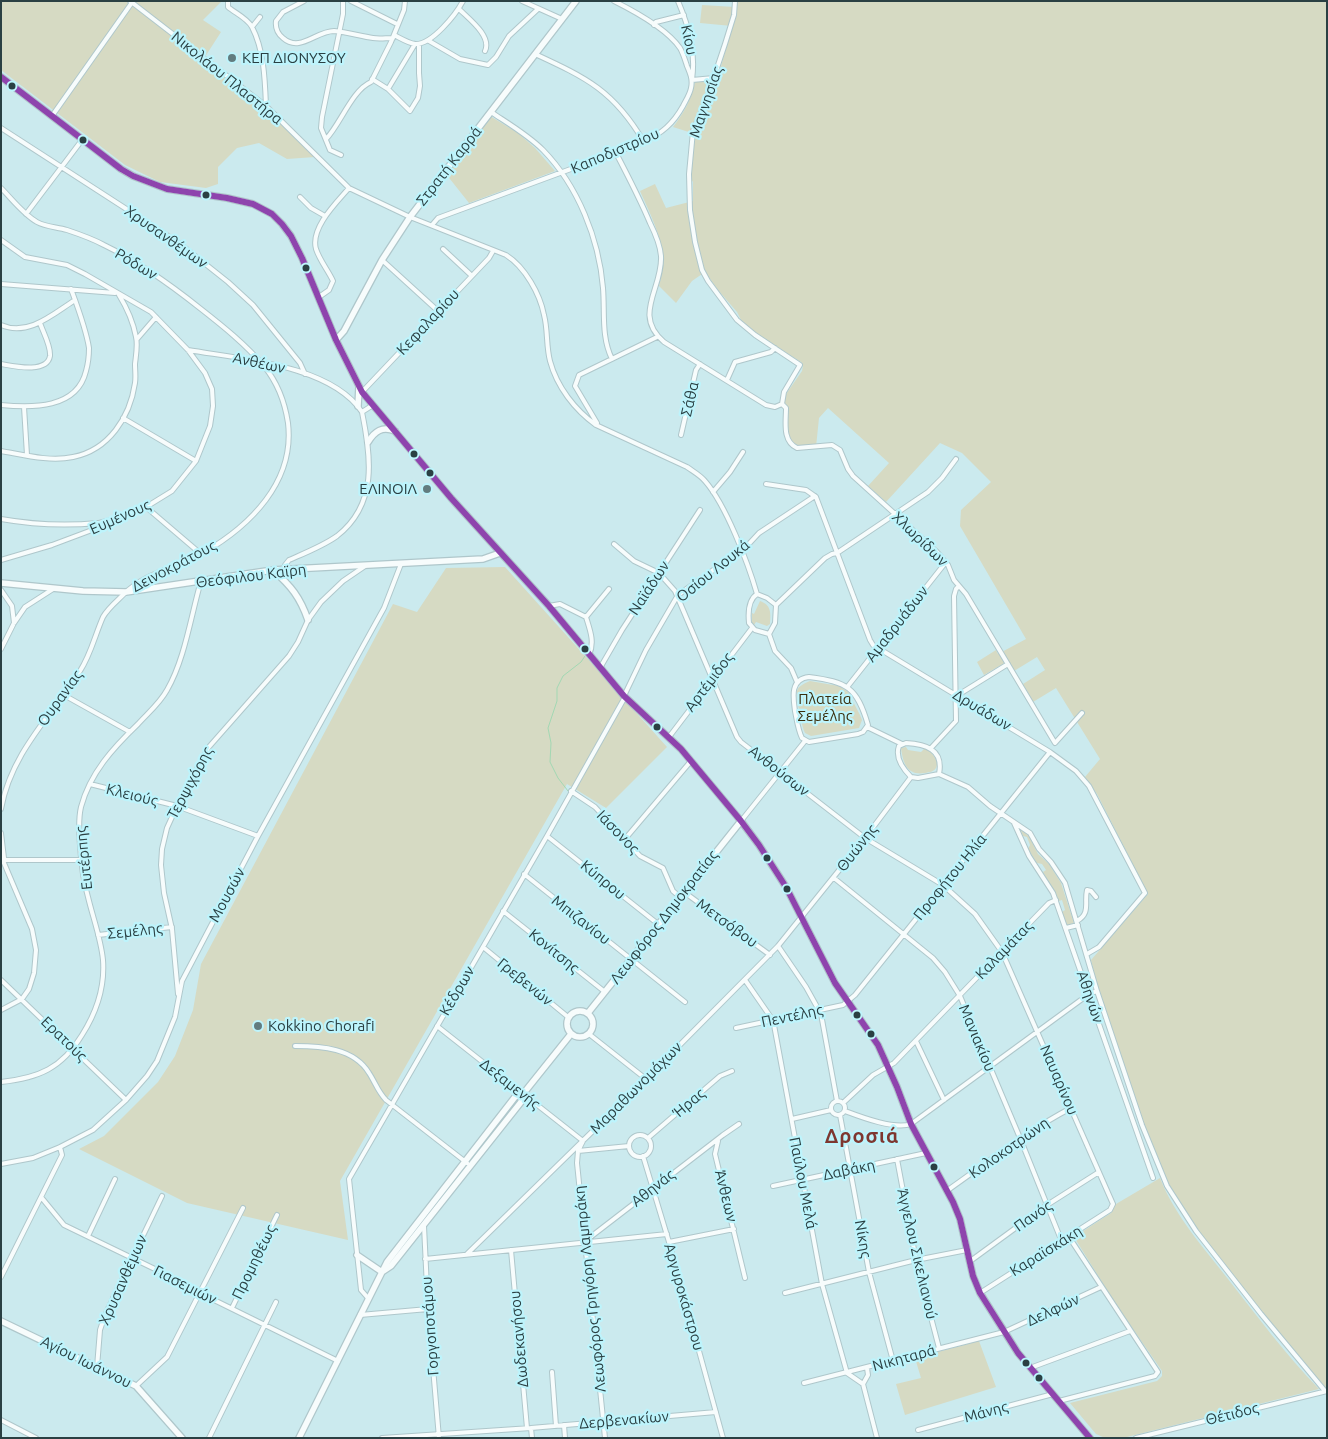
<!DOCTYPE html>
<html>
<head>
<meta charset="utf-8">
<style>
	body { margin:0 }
	#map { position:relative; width:1328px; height:1439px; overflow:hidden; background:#cbeaee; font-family:Ubuntu,sans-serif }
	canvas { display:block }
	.frame { position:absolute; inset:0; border:2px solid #2a4043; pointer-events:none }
</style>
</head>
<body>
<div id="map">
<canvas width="1328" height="1439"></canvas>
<div class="frame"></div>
</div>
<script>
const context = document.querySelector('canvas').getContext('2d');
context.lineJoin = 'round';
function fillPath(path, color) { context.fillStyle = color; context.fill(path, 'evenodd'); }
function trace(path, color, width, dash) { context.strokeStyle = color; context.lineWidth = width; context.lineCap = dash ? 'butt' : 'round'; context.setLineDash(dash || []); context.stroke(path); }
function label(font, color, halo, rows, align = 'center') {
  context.font = font + ' Ubuntu,sans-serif'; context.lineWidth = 4.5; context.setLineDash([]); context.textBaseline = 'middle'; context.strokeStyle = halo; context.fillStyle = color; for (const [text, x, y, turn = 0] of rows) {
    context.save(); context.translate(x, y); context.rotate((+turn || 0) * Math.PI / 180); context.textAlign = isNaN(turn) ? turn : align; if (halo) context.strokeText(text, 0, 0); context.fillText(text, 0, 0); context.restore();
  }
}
const green = new Path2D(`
	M 1,1 L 222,1 L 203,20 L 221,32 L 203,60 L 263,107 L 315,157 L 287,159 L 259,143 L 237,148 L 218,167 L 218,184 L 206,188 L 160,182 L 125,165 L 1,70 Z
	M 736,1 L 1327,1 L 1327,1388 L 1324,1388 L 1313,1376 L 1195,1229 L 1172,1192 L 1150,1146 L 1117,1050 L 1115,1037 L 1100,997 L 1091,960 L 1148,894 L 1097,794 L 1085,777 L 1100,759 L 1056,688 L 1033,702 L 1023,684 L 1045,670 L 1037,657 L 1014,671 L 1008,661 L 984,675 L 977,662 L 996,650 L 998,654 L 1026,639 L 960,526 L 961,510 L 991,482 L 962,453 L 940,443 L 886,502 L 868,486 L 889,463 L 828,408 L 819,418 L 816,447 C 793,446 787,445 787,420 C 787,417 788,412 787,408 C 786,404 784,402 784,397 L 802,371 L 803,365 L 801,362 L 756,334 L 741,320 L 737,312 L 718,290 L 705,272 L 692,281 L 676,303 L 659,286 C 670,250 654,223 640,191 L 655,184 L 666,208 L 693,201 L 693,182 L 690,177 L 695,134 L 673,127 C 684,113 691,100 695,82 L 717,81 L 732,26 L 700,23 L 702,5 L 735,7 Z
	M 490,116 L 518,133 L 535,148 L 555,171 L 469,203 L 446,174 Z
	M 505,567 L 667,747 L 606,808 L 567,784 L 340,1181 L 348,1240 L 187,1203 L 79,1149 L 104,1136 L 158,1082 L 175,1056 L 193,1010 L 201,964 L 393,604 L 417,612 L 446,568 Z
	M 760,601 C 771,605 771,612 770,624 L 767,626 L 756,622 L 754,625 L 752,624 L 752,613 L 754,614 Z
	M 810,681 L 839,686 L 848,692 L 860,715 L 862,720 L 859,728 L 811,736 L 805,733 C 802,727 796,698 797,691 C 798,686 805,683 810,681 Z
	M 906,747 L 908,750 L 921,752 L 925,748 C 931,751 940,761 936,768 C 934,772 929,772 925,773 C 907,776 903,763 901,748 Z
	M 1020,829 L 1029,836 L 1038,854 L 1049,864 L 1061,883 L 1074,923 L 1067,925 L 1062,912 L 1065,910 L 1062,900 L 1059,901 L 1043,872 L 1046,870 L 1042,864 L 1037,863 L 1028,849 L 1030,845 L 1027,837 L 1023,836 Z
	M 1160,1178 C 1175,1216 1203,1247 1228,1279 C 1257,1316 1286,1355 1319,1389 L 1123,1438 L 1105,1438 L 1096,1434 L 1070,1403 L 1157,1381 L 1162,1376 L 1162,1371 L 1115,1303 L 1074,1237 L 1111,1213 L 1116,1204 Z
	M 979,1341 L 996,1387 L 905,1415 L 896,1384 L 921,1378 L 915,1358 Z`);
const stream = new Path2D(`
	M 568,791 L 558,778 L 550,762 L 551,743 L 548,728 L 557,701 L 557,688 L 563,676 L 581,662 L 585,656`);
const street = new Path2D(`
	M 130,1 L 266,106 L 349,188 L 410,217 L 506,255 C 525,267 540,294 544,315 C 548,330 546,346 550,361 C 557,387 575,410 596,425 L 687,467 C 694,472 700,475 705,481 C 726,505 748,563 757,594
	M 228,1 L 228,7 C 235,13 247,18 252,27 C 264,50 265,80 266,106
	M 304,1 L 283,12 L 276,21 C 275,29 278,34 283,38 C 300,53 316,31 334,31 C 347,32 360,36 373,38 C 379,39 386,38 393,38
	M 351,1 L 397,24
	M 522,1 L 562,19
	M 678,1 C 689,27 696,52 692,80 L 714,78
	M 735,1 L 734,15 L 725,44 L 707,98 L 693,131 L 689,174 L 690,210 L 695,242 L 702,270 L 708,281 L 737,320 L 755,335 L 800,365 L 784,392 L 782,404
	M 459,9 C 469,19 492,36 485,51
	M 654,25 L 656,22 L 684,15
	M 252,27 L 260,17
	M 394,35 C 400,38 408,43 415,44 C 432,45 456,14 463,1
	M 429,41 L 460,59 L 488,65 L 496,57 L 509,36 L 538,9
	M 535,54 C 587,78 614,91 644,142
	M 372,79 L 388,89 L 410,111 L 418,98 L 420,86 L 419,73 L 419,44
	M 388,89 L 415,44
	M 491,112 C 509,124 528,135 543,150 C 578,186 599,239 603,288 C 605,312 601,337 612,359
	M 52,116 L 133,1
	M 1,128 L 179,243 L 228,282 L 253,305 L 300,363 L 305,374
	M 326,139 C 340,125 352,90 371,82 L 391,42 L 404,10 L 405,1
	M 616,153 C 628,176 640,199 650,223 C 655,233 660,244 661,256 C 663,288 632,315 664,342 L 766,405 L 775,407 L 782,404
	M 341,155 L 330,150 L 321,128 L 322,117 L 343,14 L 343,1
	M 1,188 C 12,199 23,214 37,222 C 46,227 57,227 67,230 C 79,234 93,239 104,245 C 139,262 171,285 201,309 C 224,327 245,344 264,366 C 277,382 285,403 288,423 C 295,482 250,526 203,553 C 176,568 146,572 124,594 C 117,601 108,608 103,617 C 95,635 91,654 80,671 C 51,716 11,753 1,809
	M 300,197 L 311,208 L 325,216
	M 26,214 L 82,140
	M 432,225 L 438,218 L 644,142 C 662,133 673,124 683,106 C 686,100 690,94 691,88 C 693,80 690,73 687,66 C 685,60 683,53 680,48 C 667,29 634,11 614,1
	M 1,240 L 25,257 L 67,265 L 85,274 L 151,312 L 188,350 L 205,373 L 212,389 L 213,406 L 210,426 L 196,461 L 172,491 L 146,507 L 126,516 L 99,523 L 92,530 L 52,545 L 1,560
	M 443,249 L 472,276
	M 382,260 L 438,311
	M 1,284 L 115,293
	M 319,297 L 329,290 L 333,281 C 328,270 320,261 316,249 C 310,228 337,202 349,188
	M 1,325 C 28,337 53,314 75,300
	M 137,339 L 156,317
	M 188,350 C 241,359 331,365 362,412 C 371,457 378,504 337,536 C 323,546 305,553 289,560 L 285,565 L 284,569
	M 1,364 C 13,366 47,374 50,356 C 51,346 43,332 40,323
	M 727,380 L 735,362 L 771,352 L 775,348
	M 362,392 L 489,258 L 493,251
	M 782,404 L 786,408 C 786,422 782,441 797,448 L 832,445 L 840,450 L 848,469 L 853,476 L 937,552 L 948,565 L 954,580 L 966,594 L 1055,743 L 1082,713
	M 1,405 C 32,408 77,409 86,371 C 88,364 89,356 89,348 C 86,329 78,308 71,289
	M 24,407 L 27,455
	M 362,412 L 373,405
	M 123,418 L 196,461
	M 596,425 L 597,423 L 575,386 L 579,375 L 657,337
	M 681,435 L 696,370 L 700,364
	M 1,451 C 24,455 50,462 73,457 C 109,450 130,417 135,383 C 136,377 135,370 135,364 C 136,355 138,345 136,337 C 133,321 127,308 119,295
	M 766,484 L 806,490 L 816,497 L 870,640 L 873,645 L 1050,752 L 1076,771 L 1089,786 L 1145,893 L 1099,947 L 1087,954
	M 713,492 L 730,472 L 743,452
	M 146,507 L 201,554
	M 1,519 C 35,525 65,526 98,523
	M 614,544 L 634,561 L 659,573 L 675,591 L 737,737 L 741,742 L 865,838 L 943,885 L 975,914 L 1002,952 L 1113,1204 L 1110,1210 L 980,1293
	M 1,590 L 12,606 L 14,623
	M 757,594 C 748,600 748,613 749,623 L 755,630 L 769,634
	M 757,594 L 767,598 L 776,605 L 775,623 L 769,634
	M 776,605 L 825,558 L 832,554 L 837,553 L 928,492 L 942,478 L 956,459
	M 549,606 L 560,604 L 586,617 C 590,630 595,642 589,655
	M 586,617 L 609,589
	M 769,634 L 775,651 L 791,668 L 797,682
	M 1,649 L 14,623 L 25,607 L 53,589
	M 600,668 L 622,630 L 700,510
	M 809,677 C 847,682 857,687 868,725 L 863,732 L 858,734 L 809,742 L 802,738 C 798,730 797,721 795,711 C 793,697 790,679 809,677 Z
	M 848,686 L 946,562
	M 62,694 L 130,732
	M 958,695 L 1008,664
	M 624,696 L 646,650 L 678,595 L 746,547 L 759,533 L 815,496
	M 867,727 L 902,744
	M 669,737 L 752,628
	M 906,743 C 925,744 944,749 939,774 L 918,778 L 911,777 C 903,769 895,757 899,746 Z
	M 931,748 L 956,721 L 954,596 L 956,589 L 959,586
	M 90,784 L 177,806 L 258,836
	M 571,791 L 595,807 L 640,856 L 663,868 L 673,891 L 680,897
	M 741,821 L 805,741
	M 1014,823 L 1029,856 L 1053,893 L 1153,1178
	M 1,833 L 4,858
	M 547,836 L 658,924
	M 625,839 L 691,761
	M 1,856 L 32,929 L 36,950 L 34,973 L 29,989 L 22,999 L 1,1010
	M 1,862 L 4,860 L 81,860
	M 524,874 L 685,1002
	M 834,878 L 933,958 L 945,972 L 960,996 L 1020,1138 L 1062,1242
	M 684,892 L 770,955
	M 503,911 L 605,992
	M 1077,921 C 1091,913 1084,903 1087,890 L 1091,891 L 1096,897
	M 1066,928 L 1078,925
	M 98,935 L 172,927
	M 778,946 L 806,987 L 821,1014 L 837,1101
	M 483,947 L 568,1017
	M 1,980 L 126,1100
	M 745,980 L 772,1019 L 774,1025 L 822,1284 L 847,1373 L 863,1384 L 877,1438
	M 1097,991 L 1142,1125 L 1167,1186 L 1196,1231 L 1261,1314 L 1325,1391
	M 178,994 L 172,929 L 164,893 L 161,865 L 162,849 L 167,828 L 177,806 L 208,748 L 289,656 L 298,642 L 308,620 L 321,602 L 343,581 L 365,566
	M 437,1026 L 583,1141 L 578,1151 L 577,1163 L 605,1438
	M 736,1028 L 843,1005 L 855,995 L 1050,752
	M 589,1034 L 646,1079
	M 916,1041 L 944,1100
	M 295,1046 C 321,1046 354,1048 369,1073 C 375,1082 378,1092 386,1100 L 467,1163
	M 1,1082 C 39,1078 62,1068 82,1035 C 96,1013 105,987 103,960 C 101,939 93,918 88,897 C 83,880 81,862 80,845 C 79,833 78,820 81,807 C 90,773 113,748 138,724 C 148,713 160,703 167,690 C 185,659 191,615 201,581
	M831 1108a7 7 0 1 1 14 0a7 7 0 1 1-14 0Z
	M 843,1103 L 873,1075 L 894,1063 L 1049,903 L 1056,900
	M 845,1111 C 861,1117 895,1130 911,1124 L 1089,994 L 1097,991 L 1065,883 L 1051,862 L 1039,849 L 1030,833 L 990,806 L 968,787 L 939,774
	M 840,1115 L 869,1272 L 893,1361
	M 792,1119 L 831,1110
	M 723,1135 L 739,1124
	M629 1146a11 11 0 1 1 22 0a11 11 0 1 1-22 0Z
	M 648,1138 L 720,1076 L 732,1071
	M 718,1141 L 715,1154 L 745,1278
	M 578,1151 L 629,1146
	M 643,1156 L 669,1242 L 723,1438
	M 897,1159 L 916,1260 L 939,1348
	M 1,1164 L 33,1158 L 60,1147 L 93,1130 L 126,1100 L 147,1076 L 157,1061 L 175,1017 L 182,981 L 258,836 L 384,608 L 401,564
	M 773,1186 L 926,1153
	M 948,1190 C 988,1162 1027,1131 1071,1108
	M 41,1197 L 64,1225 L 159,1271 L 199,1295 L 208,1297 L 338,1361
	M 424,1226 L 428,1309 L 439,1438
	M 88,1236 L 115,1179
	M 584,1242 L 723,1135
	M 669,1242 L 734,1229
	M 511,1250 L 527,1428
	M 467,1254 L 646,1079 L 778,946 L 865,838 L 911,777
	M 425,1259 L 667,1234
	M 969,1262 L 1047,1205 L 1099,1172
	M 1,1277 L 62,1155 L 60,1147
	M 785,1293 L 916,1260 L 967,1250
	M 368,1298 L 361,1290 L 349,1179 L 547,836 L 625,697
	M 232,1308 L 277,1215
	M 360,1315 L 428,1309
	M 97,1367 L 100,1330 L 105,1315 L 162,1196
	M 1030,1368 L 1130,1331
	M 552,1372 L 556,1426
	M 804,1383 L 1004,1332 L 1101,1287
	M 863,1384 L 868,1375 L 867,1368
	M 136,1386 L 167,1357 L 243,1208
	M 1059,1401 L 1155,1376 L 1158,1372 L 1069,1237
	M 1,1420 L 36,1438
	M 564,1425 L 565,1438
	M 531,1428 L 532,1438
	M 918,1430 L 1053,1394
	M 209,1438 L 276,1302
	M 382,1438 L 531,1428 L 716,1412
	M 1136,1438 L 1327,1391`);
const secondary = new Path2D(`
	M 1,77 L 121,169 L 133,176 L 167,189 L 227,198 L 253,204 L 272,214 L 282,224 L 291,236 L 302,258 L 336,340 L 362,392 L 451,498 L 549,606 L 624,696 L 681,749 L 741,821 L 759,845 L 786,887 L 835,983 L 878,1045 L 897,1087 L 911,1124 L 953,1202 L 960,1219 L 973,1276 L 980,1293 L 1018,1353 L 1090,1438
	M 336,340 L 344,331 L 382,260 L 410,217 L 576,1
	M 358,406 L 359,387
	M 368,442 C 375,431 382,426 395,431
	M 273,570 C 291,586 300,597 308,620
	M 1,583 L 83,591 L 126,592 L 273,570 L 483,559 L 500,553
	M567 1024a13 13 0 1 1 26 0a13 13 0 1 1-26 0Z
	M 588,1013 L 741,821
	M 523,1094 L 571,1034
	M 357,1255 L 382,1272
	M 1,1321 L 136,1386 L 182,1438
	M 299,1438 L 387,1262 L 515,1097 L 523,1094 L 521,1102 L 391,1266 L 382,1272`);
const bus1 = new Path2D(`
	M 1,77 L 121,169 L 133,176 L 167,189 L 227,198 L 253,204 L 272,214 L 282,224 L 291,236 L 302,258 L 336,340 L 362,392 L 451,498 L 549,606 L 624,696 L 681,749 L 741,821 L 759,845 L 786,887 L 835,983 L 878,1045 L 897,1087 L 911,1124 L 953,1202 L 960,1219 L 973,1276 L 980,1293 L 1018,1353 L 1090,1438`);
const markers = [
	[232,58,5,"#627c7f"],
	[12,86,4.5,"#2a4043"],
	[83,140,4.5,"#2a4043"],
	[206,195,4.5,"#2a4043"],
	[306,268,4.5,"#2a4043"],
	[414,454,4.5,"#2a4043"],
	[430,473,4.5,"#2a4043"],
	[427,489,5,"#627c7f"],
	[585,649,4.5,"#2a4043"],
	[657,727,4.5,"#2a4043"],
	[767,858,4.5,"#2a4043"],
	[787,889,4.5,"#2a4043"],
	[857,1015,4.5,"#2a4043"],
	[258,1026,5,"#627c7f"],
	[871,1034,4.5,"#2a4043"],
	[934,1167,4.5,"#2a4043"],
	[1026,1363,4.5,"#2a4043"],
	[1039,1378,4.5,"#2a4043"]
];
const streetNames = [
	["Κίου",689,40,78],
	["Νικολάου Πλαστήρα",227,78,39],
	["Μαγνησίας",706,102,-71],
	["Καποδιστρίου",615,151,-23],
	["Στρατή Καρρά",449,166,-52],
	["Χρυσανθέμων",166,237,35],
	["Ρόδων",136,264,31],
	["Κεφαλαρίου",428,322,-47],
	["Ανθέων",259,363,12],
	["Σάθα",690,399,-77],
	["Ευμένους",120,517,-24],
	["Χλωρίδων",920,539,44],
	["Δεινοκράτους",174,566,-28],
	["Οσίου Λουκά",713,571,-39],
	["Θεόφιλου Καϊρη",251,576,-7],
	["Ναϊάδων",649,588,-57],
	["Αμαδρυάδων",897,624,-52],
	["Αρτέμιδος",709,682,-53],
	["Ουρανίας",60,698,-54],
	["Δρυάδων",982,710,31],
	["Ανθούσων",779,771,38],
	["Τερψιχόρης",190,783,-62],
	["Κλειούς",132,795,14],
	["Ιάσονος",618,832,46],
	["Θυώνης",857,848,-52],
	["Ευτέρπης",84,858,-96],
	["Προφήτου Ηλία",950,877,-51],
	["Κύπρου",603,880,39],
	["Μουσών",227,895,-62],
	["Λεωφόρος Δημοκρατίας",664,917,-52],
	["Μπιζανίου",581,920,38],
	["Μετσόβου",727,923,36],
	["Σεμέλης",135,931,-6],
	["Καλαμάτας",1004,950,-46],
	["Κονίτσης",554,951,39],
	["Γρεβενών",525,982,39],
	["Κέδρων",457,991,-60],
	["Αθηνών",1090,997,71],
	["Πεντέλης",792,1016,-12],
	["Μανιακίου",977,1038,67],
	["Ερατούς",64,1039,44],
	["Ναυαρίνου",1059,1080,67],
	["Δεξαμενής",510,1084,38],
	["Μαραθωνομάχων",636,1088,-45],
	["Ήρας",689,1103,-40],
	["Κολοκοτρώνη",1009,1148,-35],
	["Δαβάκη",849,1170,-12],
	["Παύλου Μελά",803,1183,79],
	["Αθηνάς",653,1188,-38],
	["Άνθεων",726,1196,76],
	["Πανός",1033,1216,-35],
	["Νίκης",863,1239,80],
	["Καραϊσκάκη",1046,1251,-32],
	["Άγγελου Σικελιανού",917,1254,77],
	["Προμηθέως",254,1262,-64],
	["Χρυσανθέμων",123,1280,-66],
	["Γιασεμιών",185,1285,27],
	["Λεωφόρος Γρηγόρη Λαμπράκη",590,1289,-96],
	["Αργυροκάστρου",684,1297,74],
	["Δελφών",1053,1310,-25],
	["Γοργοποτάμου",430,1326,-94],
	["Δωδεκανήσου",519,1339,-95],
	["Νικηταρά",904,1358,-15],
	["Αγίου Ιωάννου",86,1362,26],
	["Μάνης",986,1412,-15],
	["Θέτιδος",1232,1414,-14],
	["Δερβενακίων",624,1420,-5]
];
const poiNames = [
	["ΚΕΠ ΔΙΟΝΥΣΟΥ",242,58],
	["ΕΛΙΝΟΙΛ",417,489,"right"],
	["Kokkino Chorafi",268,1026]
];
const parkNames = [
	["Πλατεία",825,699],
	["Σεμέλης",825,716]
];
const districtNames = [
	["Δροσιά",862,1136]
];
fillPath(green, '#d6dac3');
trace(stream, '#a3d8b3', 1);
trace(street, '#afc7cb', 6);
trace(secondary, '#afc7cb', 8);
trace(street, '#f7fcfc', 4);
trace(secondary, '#f7fcfc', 5.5);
trace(bus1, '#8e44ad', 6);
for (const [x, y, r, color] of markers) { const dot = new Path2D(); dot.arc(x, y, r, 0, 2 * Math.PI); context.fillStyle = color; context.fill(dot); trace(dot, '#bdf4fc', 2); }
label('15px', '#2a4043', '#bdf4fc', streetNames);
label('15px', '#2a4043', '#bdf4fc', poiNames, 'left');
label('15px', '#3a2e0d', '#bdf4fc', parkNames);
context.letterSpacing = '1px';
label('bold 20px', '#7e3730', '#bdf4fc', districtNames);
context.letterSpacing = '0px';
</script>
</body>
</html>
